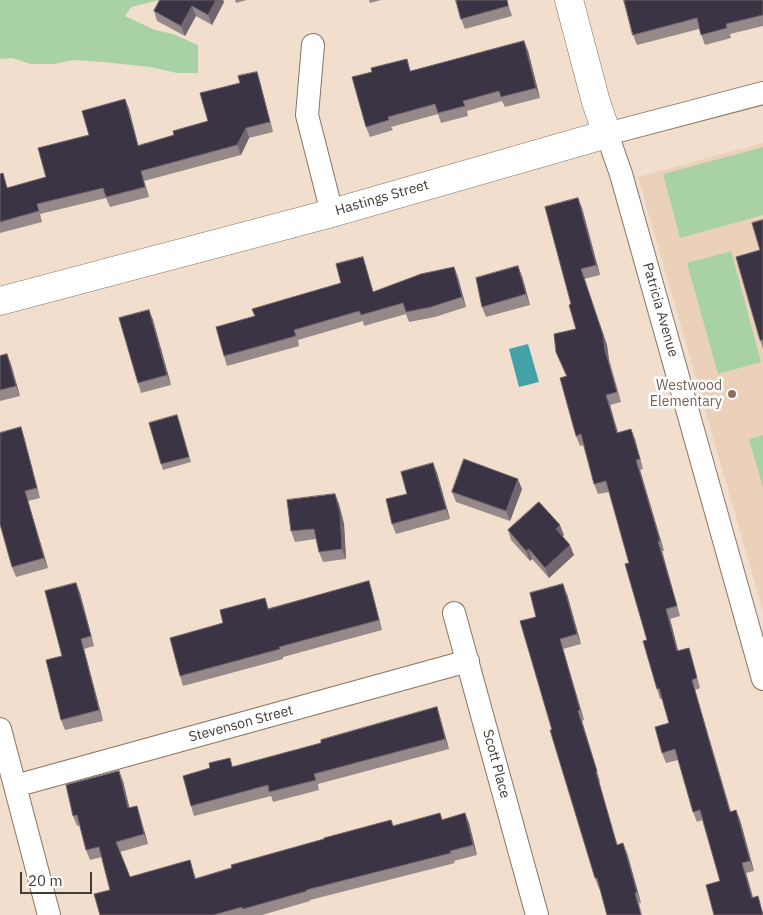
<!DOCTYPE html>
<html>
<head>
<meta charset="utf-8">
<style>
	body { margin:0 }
	#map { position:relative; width:763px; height:915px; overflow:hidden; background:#f2decd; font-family:"IBM Plex Sans",sans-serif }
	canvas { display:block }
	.scale { position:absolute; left:20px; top:872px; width:72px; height:22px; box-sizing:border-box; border:2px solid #423a33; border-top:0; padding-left:6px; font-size:15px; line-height:18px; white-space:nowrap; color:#423a33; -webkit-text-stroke:4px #fff; paint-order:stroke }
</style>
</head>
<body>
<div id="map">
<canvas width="763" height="915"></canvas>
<div class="scale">20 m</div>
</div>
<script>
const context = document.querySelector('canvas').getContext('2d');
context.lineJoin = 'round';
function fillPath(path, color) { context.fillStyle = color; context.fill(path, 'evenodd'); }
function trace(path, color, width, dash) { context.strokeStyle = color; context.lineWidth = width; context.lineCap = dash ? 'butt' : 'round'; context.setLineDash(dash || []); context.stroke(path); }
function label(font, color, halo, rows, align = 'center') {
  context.font = font + ' "IBM Plex Sans",sans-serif'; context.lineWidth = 5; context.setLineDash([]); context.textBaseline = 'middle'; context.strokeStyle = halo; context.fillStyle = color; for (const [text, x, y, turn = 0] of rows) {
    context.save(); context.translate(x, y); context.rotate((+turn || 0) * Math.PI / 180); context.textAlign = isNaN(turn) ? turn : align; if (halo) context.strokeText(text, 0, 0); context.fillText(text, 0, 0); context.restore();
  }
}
const built = new Path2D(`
	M 763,143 L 763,611 L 638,177 Z`);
const green = new Path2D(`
	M 0,0 L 160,0 L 131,7 L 125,16 L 155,30 L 173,34 L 198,45 L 198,73 L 177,73 L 150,67 L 103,62 L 73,60 L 54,64 L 31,64 L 12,58 L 0,59 Z
	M 763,147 L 763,215 L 680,238 L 663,174 Z
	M 731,251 L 761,362 L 718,374 L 687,263 Z
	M 763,435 L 763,488 L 749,439 Z`);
const water = new Path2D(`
	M 528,344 L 539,382 L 519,387 L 509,349 Z`);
const street = new Path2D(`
	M 313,45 L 307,115 L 332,213
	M 763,93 L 607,134 L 621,174 L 763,679
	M 454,613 L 537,915
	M 0,729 L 49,915
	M 15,786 L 468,661`);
const secondary = new Path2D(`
	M 0,301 L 332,213 L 607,134 L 596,102 L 569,0`);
const wall = new Path2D(`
	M 160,0 L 223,0 L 224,2 L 212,25 L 196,16 L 185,36 L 157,21 L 154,11 Z
	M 235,0 L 247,0 L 236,3 Z
	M 369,0 L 381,0 L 370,3 Z
	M 507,0 L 512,16 L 465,29 L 461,19 Z
	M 763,0 L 763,26 L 730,34 L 731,38 L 705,45 L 699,29 L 637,45 L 633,35 Z
	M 524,41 L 528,51 L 540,98 L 505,107 L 502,101 L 467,111 L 468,116 L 441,123 L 438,114 L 391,127 L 393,130 L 370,137 L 366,127 Z
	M 257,72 L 260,82 L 273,132 L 249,138 L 241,155 L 144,181 L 149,197 L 110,207 L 106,198 L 40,214 L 42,222 L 0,233 L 0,174 L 8,188 L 46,177 L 89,135 L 125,99 L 129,109 L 138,145 L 174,135 L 208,121 L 240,83 Z
	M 578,198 L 582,208 L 600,275 L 584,279 L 607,345 L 609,360 L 621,402 L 610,405 L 618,432 L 635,439 L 643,469 L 640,470 L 664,551 L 662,551 L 680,616 L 670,619 L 678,651 L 689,648 L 692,658 L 700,688 L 695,690 L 712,750 L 731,812 L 736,810 L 740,820 L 754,871 L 746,873 L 753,898 L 763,911 L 720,881 L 702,820 L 697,822 L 693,812 L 678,760 L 666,763 L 662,753 L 669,723 L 662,699 L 660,699 L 657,689 L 647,640 L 629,563 L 609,492 L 598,494 L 594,484 L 583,445 L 580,446 L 576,436 L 566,376 L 556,352 L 576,329 L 571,304 Z
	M 763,220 L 763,349 L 760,340 L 760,250 Z
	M 366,267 L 373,292 L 454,267 L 466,307 L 435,317 L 409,322 L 406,314 L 364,326 L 363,321 L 298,340 L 299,346 L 227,366 L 224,356 L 255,316 L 341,283 Z
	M 522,276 L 530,305 L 486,317 L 482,307 Z
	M 149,310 L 153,320 L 171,385 L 141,393 L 138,383 Z
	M 7,354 L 20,396 L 0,401 L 0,356 Z
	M 179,420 L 191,462 L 163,470 L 161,464 Z
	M 24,437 L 40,498 L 28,501 L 48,568 L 16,577 L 12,567 Z
	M 433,463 L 437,473 L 450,519 L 396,534 L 392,524 L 407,494 Z
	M 522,489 L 510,521 L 456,502 L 452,492 Z
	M 335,494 L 339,504 L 344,524 L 346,559 L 323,562 L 319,552 L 316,539 L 295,542 L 291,531 Z
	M 508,530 L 564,535 L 562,536 L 574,555 L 549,578 L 532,559 L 530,561 L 511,540 Z
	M 369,581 L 372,591 L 382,630 L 283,657 L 283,659 L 183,686 L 180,676 L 223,623 L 269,608 Z
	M 76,583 L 80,593 L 94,646 L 84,649 L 103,721 L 65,730 L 61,720 Z
	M 567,594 L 581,644 L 563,649 L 584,720 L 582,721 L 600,781 L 599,782 L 617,845 L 627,853 L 641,903 L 639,903 L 642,915 L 607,915 L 600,888 L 599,889 L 595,878 L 552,730 L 536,617 Z
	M 437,707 L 440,717 L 449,749 L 318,784 L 319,790 L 273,802 L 271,796 L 194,816 L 191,806 L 230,758 L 233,767 L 321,743 Z
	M 123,781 L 129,808 L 137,806 L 140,816 L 148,844 L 120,852 L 130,877 L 193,870 L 196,878 L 391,820 L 393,826 L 443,819 L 465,813 L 469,823 L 477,855 L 454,861 L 455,863 L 310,900 L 310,901 L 262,915 L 100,915 L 110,890 L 102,857 L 90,860 L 86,850 L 80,825 L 77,826 L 73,816 Z`);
const shadedWall = new Path2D(`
	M 216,0 L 223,0 L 224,2 L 212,25 L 208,15 Z
	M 192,6 L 196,16 L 185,36 L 181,26 Z
	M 524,41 L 528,51 L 540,98 L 536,88 Z
	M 257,72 L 260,82 L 273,132 L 270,122 Z
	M 125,99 L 129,109 L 141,156 L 138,146 Z
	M 246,128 L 249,138 L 241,155 L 237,145 Z
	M 141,171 L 144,181 L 149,197 L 145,187 Z
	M 578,198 L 582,208 L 600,275 L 596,265 Z
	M 518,266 L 522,276 L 530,305 L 526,294 Z
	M 454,267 L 458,277 L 466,307 L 462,297 Z
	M 581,269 L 607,345 L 609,360 L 621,402 Z
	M 149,310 L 153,320 L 171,385 L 167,375 Z
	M 7,354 L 11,364 L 20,396 L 16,386 Z
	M 606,395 L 610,405 L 620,443 L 617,433 Z
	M 21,427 L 24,437 L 40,498 L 37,488 Z
	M 631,429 L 635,439 L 643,469 Z
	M 636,460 L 640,470 L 664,551 L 660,541 Z
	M 433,463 L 437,473 L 450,519 L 446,509 Z
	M 518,479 L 522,489 L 510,521 L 506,511 Z
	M 25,491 L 28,501 L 48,568 L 44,558 Z
	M 335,494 L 339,504 L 344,524 L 346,559 L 342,549 Z
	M 560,525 L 564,535 L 559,539 L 556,529 Z
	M 658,541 L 662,551 L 680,616 L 677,606 Z
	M 570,545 L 574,555 L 549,578 L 545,568 Z
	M 529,549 L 532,559 L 530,561 L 526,551 Z
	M 369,581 L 372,591 L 382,630 L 379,620 Z
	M 76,583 L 80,593 L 94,646 L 91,636 Z
	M 563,584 L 567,594 L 581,644 L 577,634 Z
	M 666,609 L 670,619 L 681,662 L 677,651 Z
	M 81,639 L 84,649 L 103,721 L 99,710 Z
	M 560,639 L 563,649 L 584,720 L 580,710 Z
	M 692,680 L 695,690 L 734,822 L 709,740 Z
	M 437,707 L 440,717 L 449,749 L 445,739 Z
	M 578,711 L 582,721 L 600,781 L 597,771 Z
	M 119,771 L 123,781 L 132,818 L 128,808 Z
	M 137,806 L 140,816 L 148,844 L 144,834 Z
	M 736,810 L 740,820 L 754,871 L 750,861 Z
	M 465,813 L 469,823 L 477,855 L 473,845 Z
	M 623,843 L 627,853 L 641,903 L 637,892 Z
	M 742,863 L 746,873 L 756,908 L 752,898 Z`);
const building = new Path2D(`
	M 160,0 L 216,0 L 208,15 L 192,6 L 181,26 L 154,11 Z
	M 456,0 L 507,0 L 508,6 L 461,19 Z
	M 624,0 L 763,0 L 763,15 L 726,24 L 727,28 L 701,35 L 697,18 L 633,35 Z
	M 524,41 L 536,88 L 501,97 L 499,91 L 463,101 L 465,106 L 438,113 L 435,104 L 388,117 L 389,120 L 366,127 L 352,77 L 372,72 L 371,68 L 407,59 L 410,71 Z
	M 257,72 L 270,122 L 246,128 L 237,145 L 141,171 L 145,187 L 106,197 L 103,188 L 37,204 L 39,211 L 0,222 L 0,174 L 3,173 L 7,188 L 46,177 L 38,148 L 89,135 L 82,111 L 125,99 L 138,146 L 174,135 L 173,131 L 208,121 L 200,93 L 240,83 L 238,76 Z
	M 578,198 L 596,265 L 581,269 L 603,335 L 605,350 L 617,392 L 606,395 L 617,433 L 631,429 L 640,459 L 636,460 L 660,541 L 658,541 L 677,606 L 666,609 L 677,651 L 689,648 L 697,678 L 692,680 L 709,740 L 730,812 L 736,810 L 750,861 L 742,863 L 752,898 L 758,896 L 763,915 L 714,915 L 706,885 L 720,881 L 700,810 L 693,812 L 675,749 L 662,753 L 655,727 L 669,723 L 659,688 L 657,689 L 643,641 L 647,640 L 625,564 L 629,563 L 606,481 L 594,484 L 581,434 L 576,436 L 560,378 L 567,376 L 556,352 L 554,334 L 576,329 L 569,305 L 571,304 L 545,207 Z
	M 763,220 L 763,340 L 760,340 L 736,257 L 760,250 L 752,223 Z
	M 363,257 L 373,292 L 421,274 L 454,267 L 462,297 L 431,307 L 406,312 L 403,303 L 361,315 L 359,311 L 294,330 L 296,336 L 224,356 L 216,327 L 255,316 L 252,309 L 341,283 L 336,264 Z
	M 518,266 L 526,294 L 482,307 L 476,278 Z
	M 149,310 L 167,375 L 138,383 L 119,318 Z
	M 7,354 L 16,386 L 0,390 L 0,356 Z
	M 177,415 L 189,457 L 161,464 L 149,423 Z
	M 21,427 L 37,488 L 25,491 L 44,558 L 12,567 L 0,524 L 0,433 Z
	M 464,459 L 518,479 L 506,511 L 452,492 Z
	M 433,463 L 446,509 L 392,524 L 386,499 L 407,494 L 401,472 Z
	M 335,494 L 340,513 L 342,549 L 319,552 L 314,529 L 291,531 L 287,500 Z
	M 539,502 L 560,525 L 556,529 L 570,545 L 545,568 L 529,549 L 526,551 L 508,530 Z
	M 369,581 L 379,620 L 279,647 L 280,649 L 180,676 L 170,638 L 223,623 L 220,610 L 265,598 L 268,609 Z
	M 76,583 L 91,636 L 81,639 L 99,710 L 61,720 L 46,660 L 62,656 L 45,591 Z
	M 563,584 L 577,634 L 560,639 L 580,710 L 578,711 L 597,771 L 596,772 L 617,845 L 623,843 L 637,892 L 635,893 L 641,915 L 607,915 L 597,878 L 595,878 L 550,730 L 552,730 L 520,621 L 536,617 L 530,593 Z
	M 437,707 L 445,739 L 314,774 L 316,780 L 269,792 L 268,785 L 191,806 L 183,776 L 210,768 L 209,763 L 230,758 L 232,767 L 321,743 L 321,740 Z
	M 119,771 L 128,808 L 137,806 L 144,834 L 116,842 L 130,877 L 190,860 L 195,879 L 232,868 L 231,865 L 324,839 L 324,838 L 391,820 L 393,826 L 440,813 L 442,820 L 465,813 L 473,845 L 450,851 L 451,853 L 306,890 L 307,891 L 243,909 L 242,907 L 213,915 L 100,915 L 94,894 L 110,890 L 99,847 L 86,850 L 77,815 L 73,816 L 66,785 Z`);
const markers = [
	[732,394,5,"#8d6e63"]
];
const streetNames = [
	["Hastings Street",382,198,-16],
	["Patricia Avenue",660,310,74],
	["Stevenson Street",241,724,-15],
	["Scott Place",496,764,75]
];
const educationNames = [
	["Westwood",722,386],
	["Elementary",722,402]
];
fillPath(built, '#ebd1ba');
fillPath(green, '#a8d2a5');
fillPath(water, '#41a2a7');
trace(street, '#867464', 24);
trace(secondary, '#867464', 29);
trace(street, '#fff', 22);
trace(secondary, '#fff', 28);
fillPath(wall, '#968989');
fillPath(shadedWall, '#72676e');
fillPath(building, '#3b3445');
trace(building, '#72676e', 1);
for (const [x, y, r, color] of markers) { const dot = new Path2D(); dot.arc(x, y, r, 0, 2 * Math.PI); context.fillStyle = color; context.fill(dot); trace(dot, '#fff', 2); }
label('14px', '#423a33', '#fff', streetNames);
label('14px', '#785e54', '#fff', educationNames, 'right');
</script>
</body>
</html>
